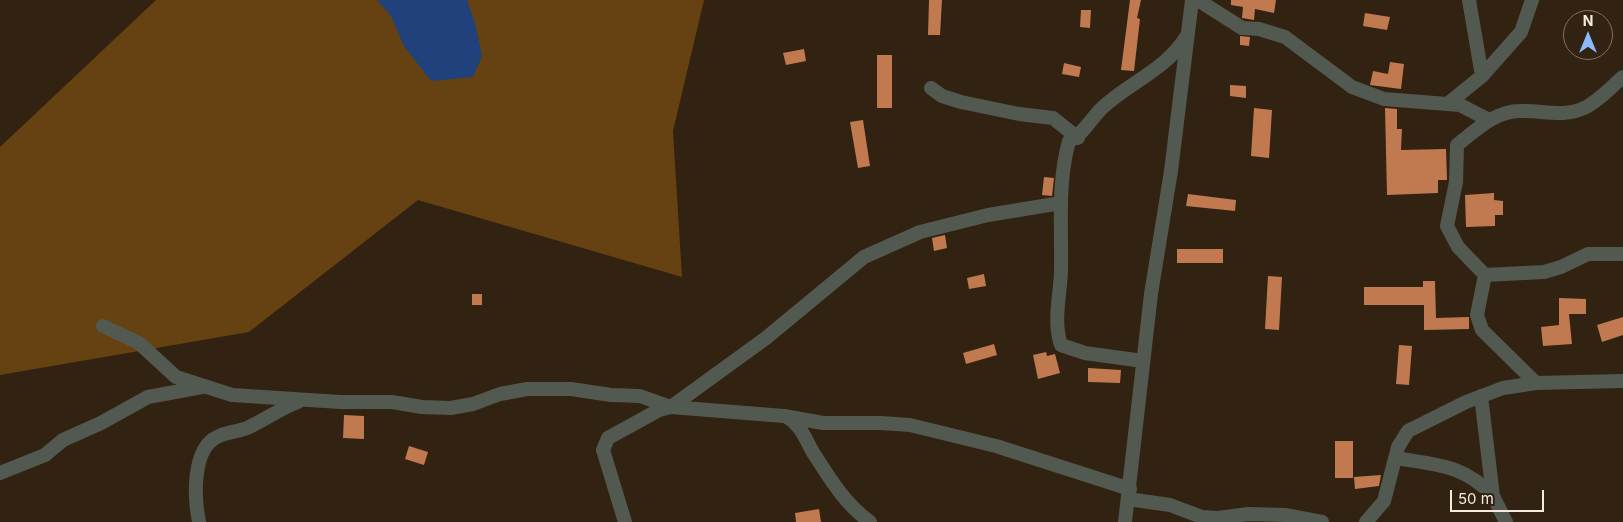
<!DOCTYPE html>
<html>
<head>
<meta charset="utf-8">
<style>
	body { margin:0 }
	#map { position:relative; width:1623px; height:522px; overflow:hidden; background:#322211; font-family:Inter,sans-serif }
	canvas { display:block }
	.north { position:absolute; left:1563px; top:10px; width:50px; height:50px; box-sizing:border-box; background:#322211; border:1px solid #807263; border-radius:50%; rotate:0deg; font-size:14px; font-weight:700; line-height:20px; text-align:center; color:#f5eadf }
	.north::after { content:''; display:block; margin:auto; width:18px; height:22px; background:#8abafc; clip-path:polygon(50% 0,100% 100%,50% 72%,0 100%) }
	.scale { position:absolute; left:1450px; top:490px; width:94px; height:22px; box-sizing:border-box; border:2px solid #f5eadf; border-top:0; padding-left:6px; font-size:15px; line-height:18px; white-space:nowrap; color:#f5eadf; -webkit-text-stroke:4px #322211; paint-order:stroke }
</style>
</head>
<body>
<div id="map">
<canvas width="1623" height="522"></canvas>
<div class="north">N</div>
<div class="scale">50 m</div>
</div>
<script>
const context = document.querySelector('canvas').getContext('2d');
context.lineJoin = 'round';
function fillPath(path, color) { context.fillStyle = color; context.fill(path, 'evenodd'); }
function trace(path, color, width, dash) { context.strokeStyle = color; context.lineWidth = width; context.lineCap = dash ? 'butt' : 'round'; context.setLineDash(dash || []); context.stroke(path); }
const green = new Path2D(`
	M 156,0 L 704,0 L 673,131 L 682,277 L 418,200 L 249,332 L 0,375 L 0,147 Z`);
const water = new Path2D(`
	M 377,0 L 467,0 L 475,23 L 482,56 L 473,77 L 431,81 L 404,46 L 391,16 Z`);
const building = new Path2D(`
	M 929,0 L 942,0 L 940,35 L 928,35 Z
	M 1130,0 L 1141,0 L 1137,18 L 1140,19 L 1134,71 L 1121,70 Z
	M 1231,0 L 1276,0 L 1274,13 L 1255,9 L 1254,20 L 1242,18 L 1243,7 L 1231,5 Z
	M 1081,10 L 1091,10 L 1090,28 L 1080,27 Z
	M 1365,13 L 1390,17 L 1387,30 L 1363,26 Z
	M 1240,36 L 1250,37 L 1249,46 L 1240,45 Z
	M 804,49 L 806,61 L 786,65 L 783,53 Z
	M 877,55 L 892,55 L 892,108 L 877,108 Z
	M 1390,62 L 1404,64 L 1401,89 L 1370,85 L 1373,71 L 1388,74 Z
	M 1064,63 L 1081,67 L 1079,77 L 1062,74 Z
	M 1230,85 L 1246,86 L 1246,98 L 1230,96 Z
	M 1254,108 L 1272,110 L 1269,158 L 1251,156 Z
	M 1385,108 L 1397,109 L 1397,129 L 1402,129 L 1401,150 L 1446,149 L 1447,180 L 1438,180 L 1438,193 L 1387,195 Z
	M 863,120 L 870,166 L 858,168 L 850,122 Z
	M 1044,177 L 1054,178 L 1052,196 L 1042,195 Z
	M 1494,193 L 1494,200 L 1503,201 L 1503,215 L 1495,215 L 1495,226 L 1466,227 L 1465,195 Z
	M 1188,194 L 1236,200 L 1235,211 L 1186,206 Z
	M 945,235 L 947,248 L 934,251 L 932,238 Z
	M 1177,249 L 1223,249 L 1223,263 L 1177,263 Z
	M 984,274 L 986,286 L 969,289 L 967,278 Z
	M 1268,276 L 1282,277 L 1279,330 L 1265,329 Z
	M 1423,281 L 1435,281 L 1436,318 L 1469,317 L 1469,329 L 1424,330 L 1424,305 L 1364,305 L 1364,287 L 1423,287 Z
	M 472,294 L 482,294 L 482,305 L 472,305 Z
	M 1559,298 L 1586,299 L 1586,314 L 1569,314 L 1572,344 L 1543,346 L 1541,327 L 1559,325 Z
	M 1623,317 L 1623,335 L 1602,342 L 1597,325 Z
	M 994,344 L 997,355 L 966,364 L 963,353 Z
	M 1399,345 L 1412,346 L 1409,385 L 1396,384 Z
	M 1046,352 L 1047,356 L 1055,354 L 1060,373 L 1038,379 L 1033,355 Z
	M 1088,368 L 1121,370 L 1120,383 L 1088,382 Z
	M 344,415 L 364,416 L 364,439 L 343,438 Z
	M 1335,441 L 1353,441 L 1353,478 L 1335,478 Z
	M 409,446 L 428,452 L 424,465 L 405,459 Z
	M 1381,475 L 1379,486 L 1355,489 L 1354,477 Z
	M 819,509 L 821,522 L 796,522 L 795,513 Z`);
const minor = new Path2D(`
	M 1198,0 L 1242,28 L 1259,29 L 1285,37 L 1352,87 L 1384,99 L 1460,105 L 1489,120
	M 1469,0 L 1482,76
	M 1623,77 C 1611,87 1598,102 1584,108 C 1563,118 1542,110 1520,111 C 1495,111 1476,130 1457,145 L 1456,182 L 1447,226 L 1458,247 L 1485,275 L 1544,272 L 1561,267 L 1588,254 L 1623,254
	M 931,88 L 942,96 L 961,102 L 1019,114 L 1053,118 L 1078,138
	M 1450,102 L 1482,76 L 1521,32 L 1532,0
	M 1485,275 L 1477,315 L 1482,330 L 1536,383
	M 103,326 L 139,343 L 176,377 L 232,395 L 340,402 L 392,402 L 422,407 L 451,408 L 473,404 L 500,394 L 527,389 L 571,389 L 611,395 L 640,396 L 671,407
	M 1143,361 L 1085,353 L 1061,345 C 1053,322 1060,296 1061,272 C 1062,228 1057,184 1069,141 C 1082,136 1090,120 1101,109 C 1128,83 1166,70 1186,37
	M 1481,396 L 1493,496 L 1506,522
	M 671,407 L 766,338 L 864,257 L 920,232 L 988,215 L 1061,203
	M 787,417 C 802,426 805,439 814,454 C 830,479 845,504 870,522
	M 1396,458 C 1436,465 1463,464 1493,496
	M 0,473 L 45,455 L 63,440 L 101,423 L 148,397 L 202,387
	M 1128,499 L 1170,505 L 1202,517 L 1218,518 L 1248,514 L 1285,515 L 1322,522
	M 199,522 C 194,498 192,449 217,437 C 226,432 237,432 247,428 C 265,420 279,409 298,402
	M 625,522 L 603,450 L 608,438 L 659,410 L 671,407 L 784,416 L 823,423 L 881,423 L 910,425 L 996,446 L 1130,489
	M 1125,522 L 1151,294 L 1171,171 L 1192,0
	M 1366,522 L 1384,501 L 1398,447 L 1408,431 L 1466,402 L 1503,388 L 1536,383 L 1623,381`);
fillPath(green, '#664111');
fillPath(water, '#21417c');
fillPath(building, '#c17a50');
trace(minor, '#525950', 14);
</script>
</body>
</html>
